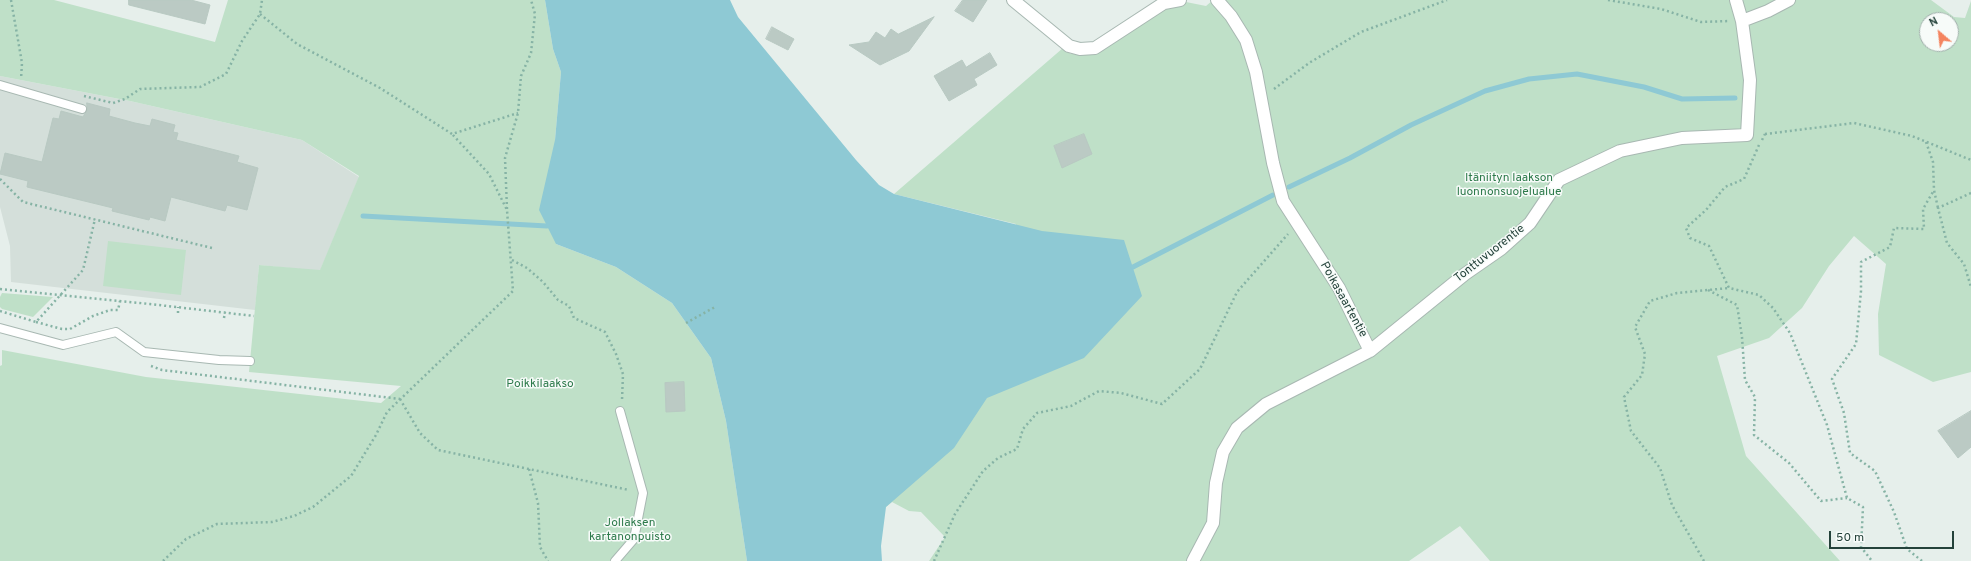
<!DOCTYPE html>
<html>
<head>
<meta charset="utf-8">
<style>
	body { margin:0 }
	#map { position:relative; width:1971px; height:561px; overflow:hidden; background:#e6efeb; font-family:Overpass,sans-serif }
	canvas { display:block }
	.north { position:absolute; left:1919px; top:12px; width:40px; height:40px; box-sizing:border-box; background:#f7fbf9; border:1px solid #a3b1ad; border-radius:50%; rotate:332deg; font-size:11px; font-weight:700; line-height:16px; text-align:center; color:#24423a }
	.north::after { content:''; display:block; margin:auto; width:14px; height:18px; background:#f4845f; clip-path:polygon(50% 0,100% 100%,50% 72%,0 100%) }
	.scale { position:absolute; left:1829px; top:531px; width:125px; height:18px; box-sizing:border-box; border:2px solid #24423a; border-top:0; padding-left:5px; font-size:12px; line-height:14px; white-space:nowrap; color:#24423a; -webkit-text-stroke:3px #f7fbf9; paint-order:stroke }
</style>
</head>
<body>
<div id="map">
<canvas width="1971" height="561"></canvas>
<div class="north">N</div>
<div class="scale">50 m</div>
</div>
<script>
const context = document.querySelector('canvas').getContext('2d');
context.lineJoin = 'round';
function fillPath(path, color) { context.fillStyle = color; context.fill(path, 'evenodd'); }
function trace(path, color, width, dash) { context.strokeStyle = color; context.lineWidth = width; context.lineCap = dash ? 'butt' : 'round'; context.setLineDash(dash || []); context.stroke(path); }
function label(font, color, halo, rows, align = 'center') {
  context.font = font + ' Overpass,sans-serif'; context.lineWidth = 3; context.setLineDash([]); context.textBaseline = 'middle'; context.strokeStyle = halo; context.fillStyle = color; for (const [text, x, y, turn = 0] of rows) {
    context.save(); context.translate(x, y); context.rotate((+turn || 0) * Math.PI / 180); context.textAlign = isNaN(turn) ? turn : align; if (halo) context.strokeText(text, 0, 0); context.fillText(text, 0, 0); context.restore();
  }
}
const built = new Path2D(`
	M 0,76 L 130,101 L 302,140 L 359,177 L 320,271 L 259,265 L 255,310 L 11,282 L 10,246 L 0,207 Z`);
const green = new Path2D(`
	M 0,0 L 54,0 L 215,42 L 228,0 L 545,0 L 553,49 L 561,72 L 555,140 L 556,244 L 616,267 L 672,303 L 711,358 L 726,421 L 747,561 L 0,561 L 0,366 L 2,365 L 2,350 L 146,377 L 381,403 L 401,386 L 249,372 L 259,265 L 320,270 L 359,176 L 302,140 L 130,101 L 0,76 Z
	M 1213,0 L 1931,0 L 1954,17 L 1965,18 L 1971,1 L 1971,372 L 1933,382 L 1879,355 L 1878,314 L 1886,264 L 1854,236 L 1829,266 L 1802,308 L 1769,338 L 1717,356 L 1746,456 L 1840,561 L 1490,561 L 1460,526 L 1409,561 L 929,561 L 945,537 L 921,512 L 909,511 L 892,502 L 886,507 L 1016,224 L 894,194 L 1063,48 L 1071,54 L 1098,51 L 1165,8 L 1186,2 L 1206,6 ZM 1927,20 L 1951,20 L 1951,44 L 1927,44 Z
	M 108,241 L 186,250 L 181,295 L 103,286 Z
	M 2,293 L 53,297 L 33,317 L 2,309 L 0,307 L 0,297 Z`);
const water = new Path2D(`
	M 545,0 L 730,0 L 738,17 L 856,160 L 879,185 L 894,194 L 1042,231 L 1124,240 L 1142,296 L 1084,358 L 987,398 L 954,448 L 886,507 L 881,546 L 882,561 L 747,561 L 726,421 L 711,358 L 672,303 L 616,267 L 556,244 L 539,210 L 555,140 L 561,72 L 553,49 Z`);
const stream = new Path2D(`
	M 1289,187 L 1350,158 L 1411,125 L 1485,91 L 1529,79 L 1577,74 L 1644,87 L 1682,99 L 1735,98
	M 363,216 L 547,226
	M 1133,267 L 1273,195`);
const building = new Path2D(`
	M 129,0 L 191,0 L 210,5 L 205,24 L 129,5 Z
	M 963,0 L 987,0 L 973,22 L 955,11 Z
	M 934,17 L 909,51 L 880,65 L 849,45 L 869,42 L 876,32 L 885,38 L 891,29 L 898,34 Z
	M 772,27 L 794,39 L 788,50 L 766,39 Z
	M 990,53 L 997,65 L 974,79 L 977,85 L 949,101 L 934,76 L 962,60 L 966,67 Z
	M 87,103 L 110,109 L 109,116 L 135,123 L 150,126 L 152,119 L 175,125 L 173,132 L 178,133 L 176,140 L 239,156 L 237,162 L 258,168 L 247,210 L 227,205 L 225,211 L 171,197 L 165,221 L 150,217 L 149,220 L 112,211 L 113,208 L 27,187 L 28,181 L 0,174 L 5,153 L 42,162 L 53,118 L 59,119 L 61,111 L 83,117 L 87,110 Z
	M 1084,134 L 1092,154 L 1062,168 L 1054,146 Z
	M 684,382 L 685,411 L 666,412 L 665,383 Z
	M 1971,411 L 1971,447 L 1958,458 L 1938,431 Z`);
const path = new Path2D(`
	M 11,0 L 22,63 L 21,79
	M 1608,0 L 1661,9 L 1701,22 L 1729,21
	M 260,14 L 297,44 L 380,88 L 452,134 L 518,113
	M 1274,89 L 1309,63 L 1361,32 L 1447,0
	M 84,96 L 113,103 L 125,99 L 140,89 L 200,87 L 226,74 L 242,41 L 260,14 L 262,0
	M 1765,134 L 1854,123 L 1912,136 L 1971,160
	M 1762,140 L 1765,134
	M 1926,142 L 1933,162 L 1934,190 L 1938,208
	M 1759,145 L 1744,179 L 1725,187 L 1706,210 L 1686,228 L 1690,238 L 1709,246 L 1729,288 L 1759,295 L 1773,308 L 1790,333 L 1827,425 L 1847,498 L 1863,507 L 1861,547 L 1872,561
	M 0,179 L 23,202 L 212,248
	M 1971,193 L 1938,208 L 1947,243 L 1964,264 L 1971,287
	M 507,209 L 505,158 L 518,113 L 521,76 L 531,53 L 535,14 L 531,0
	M 512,260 L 527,268 L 543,282 L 558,300 L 569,306 L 574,318 L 605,332 L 616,354 L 623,374 L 622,400
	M 0,289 L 150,304 L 254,316
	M 1708,290 L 1737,305 L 1742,337 L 1745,380 L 1755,397 L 1754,435 L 1789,463 L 1821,501 L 1847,498
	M 0,311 L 36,322 L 83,270 L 95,219
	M 178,313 L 178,307
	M 224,318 L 225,312
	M 36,322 L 62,329 L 70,329 L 93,316 L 110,310 L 118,310 L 120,301
	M 686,323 L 715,307
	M 151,366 L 162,370 L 400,399
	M 400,399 L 420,433 L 438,450 L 629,490
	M 529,469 L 538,503 L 540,547 L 548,561
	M 163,561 L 186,539 L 217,524 L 272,522 L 294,516 L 313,507 L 351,476 L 376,435 L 387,412 L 513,291 L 507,210 L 489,174 L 452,134
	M 934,561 L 955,514 L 983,471 L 998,458 L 1017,449 L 1023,429 L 1037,413 L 1071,406 L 1099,391 L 1121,393 L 1162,404 L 1200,369 L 1237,292 L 1288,234
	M 1704,561 L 1672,505 L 1660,468 L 1631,431 L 1624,397 L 1642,375 L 1645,354 L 1635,327 L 1650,301 L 1677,293 L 1729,288
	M 1922,561 L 1907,549 L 1894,512 L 1875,471 L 1850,453 L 1844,413 L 1832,379 L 1856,344 L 1861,291 L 1861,262 L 1890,247 L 1894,228 L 1924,229 L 1923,209 L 1934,190`);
const lane = new Path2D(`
	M 0,85 L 82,109
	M 0,328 L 63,345 L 116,332 L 144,352 L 219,360 L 250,361
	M 615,561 L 634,539 L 643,493 L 620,411`);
const street = new Path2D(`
	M 1013,0 L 1069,46 L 1080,49 L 1095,48 L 1164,3 L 1180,0
	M 1736,0 L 1742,21
	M 1370,351 L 1465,274 L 1501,249 L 1530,223 L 1559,180 L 1620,151 L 1682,138 L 1747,135 L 1750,80 L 1742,21 L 1768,11 L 1789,0
	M 1193,561 L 1213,523 L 1216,483 L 1223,452 L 1237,428 L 1266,404 L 1370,351 L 1339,288 L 1283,201 L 1273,163 L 1256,72 L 1246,40 L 1231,16 L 1217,0`);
const parkNames = [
	["Itäniityn laakson",1509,179],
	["luonnonsuojelualue",1509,193],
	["Poikkilaakso",540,385],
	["Jollaksen",630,524],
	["kartanonpuisto",630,538]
];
const streetNames = [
	["Tonttuvuorentie",1490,254,-38],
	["Poikasaartentie",1343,300,61]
];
fillPath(built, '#d4dfda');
fillPath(green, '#bfe0c8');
fillPath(water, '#8ec9d4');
trace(stream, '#8ec9d4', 5);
fillPath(building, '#bbcac4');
trace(building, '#b8c9c2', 1);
trace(lane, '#a8b8b2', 10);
trace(street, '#a8b8b2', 14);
trace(path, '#86b3a5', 2.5, [2, 3]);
trace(lane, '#fff', 8);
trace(street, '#fff', 12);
label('12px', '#2d7a4b', '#f7fbf9', parkNames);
label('12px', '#24423a', '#f7fbf9', streetNames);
</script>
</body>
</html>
